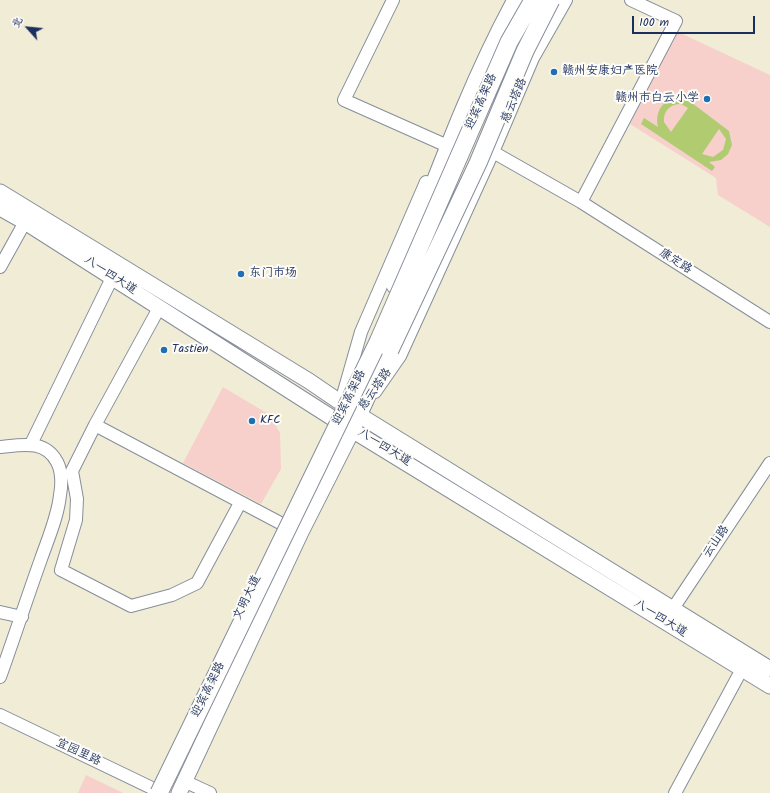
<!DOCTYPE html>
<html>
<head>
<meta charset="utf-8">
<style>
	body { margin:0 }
	#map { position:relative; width:770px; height:793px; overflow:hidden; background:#f1ecd5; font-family:Kalam,"LXGW WenKai TC",sans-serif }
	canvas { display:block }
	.north { position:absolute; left:8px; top:8px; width:40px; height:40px; -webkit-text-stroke:3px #fdfcf7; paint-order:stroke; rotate:297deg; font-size:11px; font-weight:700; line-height:16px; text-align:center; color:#1b2f5e }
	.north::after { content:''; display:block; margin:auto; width:14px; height:18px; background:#1b2f5e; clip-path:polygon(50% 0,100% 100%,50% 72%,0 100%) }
	.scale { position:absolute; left:632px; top:16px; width:123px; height:18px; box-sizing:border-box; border:2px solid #1b2f5e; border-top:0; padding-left:5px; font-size:12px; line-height:14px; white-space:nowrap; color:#1b2f5e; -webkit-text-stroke:3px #fdfcf7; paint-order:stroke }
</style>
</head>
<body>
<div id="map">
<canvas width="770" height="793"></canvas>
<div class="north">北</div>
<div class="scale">100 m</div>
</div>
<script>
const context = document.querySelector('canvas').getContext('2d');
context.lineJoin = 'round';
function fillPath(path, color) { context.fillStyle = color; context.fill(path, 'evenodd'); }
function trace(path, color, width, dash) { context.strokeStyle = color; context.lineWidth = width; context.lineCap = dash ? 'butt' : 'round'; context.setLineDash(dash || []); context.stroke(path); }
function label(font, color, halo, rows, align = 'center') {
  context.font = font + ' Kalam,"LXGW WenKai TC",sans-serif'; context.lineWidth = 4; context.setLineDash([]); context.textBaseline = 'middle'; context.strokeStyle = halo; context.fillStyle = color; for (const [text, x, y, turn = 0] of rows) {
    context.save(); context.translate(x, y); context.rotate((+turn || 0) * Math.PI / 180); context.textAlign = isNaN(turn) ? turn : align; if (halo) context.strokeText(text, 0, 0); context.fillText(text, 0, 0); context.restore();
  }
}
const built = new Path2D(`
	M 678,32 L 770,75 L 770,227 L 718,195 L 716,178 L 630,124 Z
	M 223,387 L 270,415 L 280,433 L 281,469 L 261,504 L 183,463 Z
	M 86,775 L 123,793 L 78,793 Z`);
const green = new Path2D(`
	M 674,98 L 688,100 L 729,131 L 732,145 L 728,154 L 721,160 L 709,162 L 715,167 L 712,171 L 641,124 L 644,118 L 658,127 C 655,113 661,102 674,98 ZM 681,104 L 688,108 L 671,132 L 664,122 C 663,111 670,104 681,104 ZM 719,129 L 726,139 L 723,150 L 713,157 L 702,154 Z`);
const minor = new Path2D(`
	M 393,0 L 344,100 L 443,144
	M 493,152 L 581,202 L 770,322
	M 581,202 L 676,21 L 631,0
	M 0,267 L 25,222
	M 159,308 L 95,425 L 72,471 L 77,499 L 76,520 L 61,570 L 131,606 L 172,595 L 197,583 L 240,503
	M 375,392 L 400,356 L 493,152 L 533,58 L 566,0
	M 341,402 L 361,332 L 426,182
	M 95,425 L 284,525
	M 31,444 L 112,278
	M 0,447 C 21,445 45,439 57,462 C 62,471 62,485 60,495 C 58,516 48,539 41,559 C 27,598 14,638 0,677
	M 0,612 L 22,617
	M 668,616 L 770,463
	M 0,715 L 156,790
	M 184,781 L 210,793
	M 675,793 L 742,669`);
const major = new Path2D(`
	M 0,192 L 309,381 L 359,415 L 770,669
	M 0,208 L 25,222 L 334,419 L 770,686
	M 179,793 L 301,532 L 353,429 L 394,339`);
const highway = new Path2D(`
	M 395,285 C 433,189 467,90 516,0`);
const highwayBridge = new Path2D(`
	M 390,350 L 478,163 L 525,51 L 551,0
	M 159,793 L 378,342 L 509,42 L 533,0`);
const markers = [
	[554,72,4,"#1f6fb2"],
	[707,99,4,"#1f6fb2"],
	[241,274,4,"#1f6fb2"],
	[164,350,4,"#1f6fb2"],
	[252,421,4,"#1f6fb2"]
];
const poiNames = [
	["赣州安康妇产医院",562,72],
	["赣州市白云小学",699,99,"right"],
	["东门市场",249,274],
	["Tastien",172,350],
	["KFC",260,421]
];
const streetNames = [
	["慈云塔路",515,101,-67],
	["迎宾高架路",482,102,-66],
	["康定路",675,262,32],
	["八一四大道",110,276,33],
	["慈云塔路",376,390,-55],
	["迎宾高架路",350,398,-64],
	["八一四大道",384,448,32],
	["云山路",717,542,-56],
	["文明大道",248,598,-64],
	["八一四大道",660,619,32],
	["迎宾高架路",209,690,-64],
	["宜园里路",78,753,25]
];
fillPath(built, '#f7d0cc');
fillPath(green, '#b0cb70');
trace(minor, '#868e9a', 14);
trace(major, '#868e9a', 17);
trace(highway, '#868e9a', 19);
trace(minor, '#fff', 12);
trace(major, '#fff', 15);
trace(highway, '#fff', 17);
trace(highwayBridge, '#868e9a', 19, []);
trace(highwayBridge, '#fff', 17);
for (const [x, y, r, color] of markers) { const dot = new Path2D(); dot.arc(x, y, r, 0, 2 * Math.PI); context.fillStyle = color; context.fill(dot); trace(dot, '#fdfcf7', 1.5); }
label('12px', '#1b2f5e', '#fdfcf7', poiNames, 'left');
label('12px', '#1b2f5e', '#fdfcf7', streetNames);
</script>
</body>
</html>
